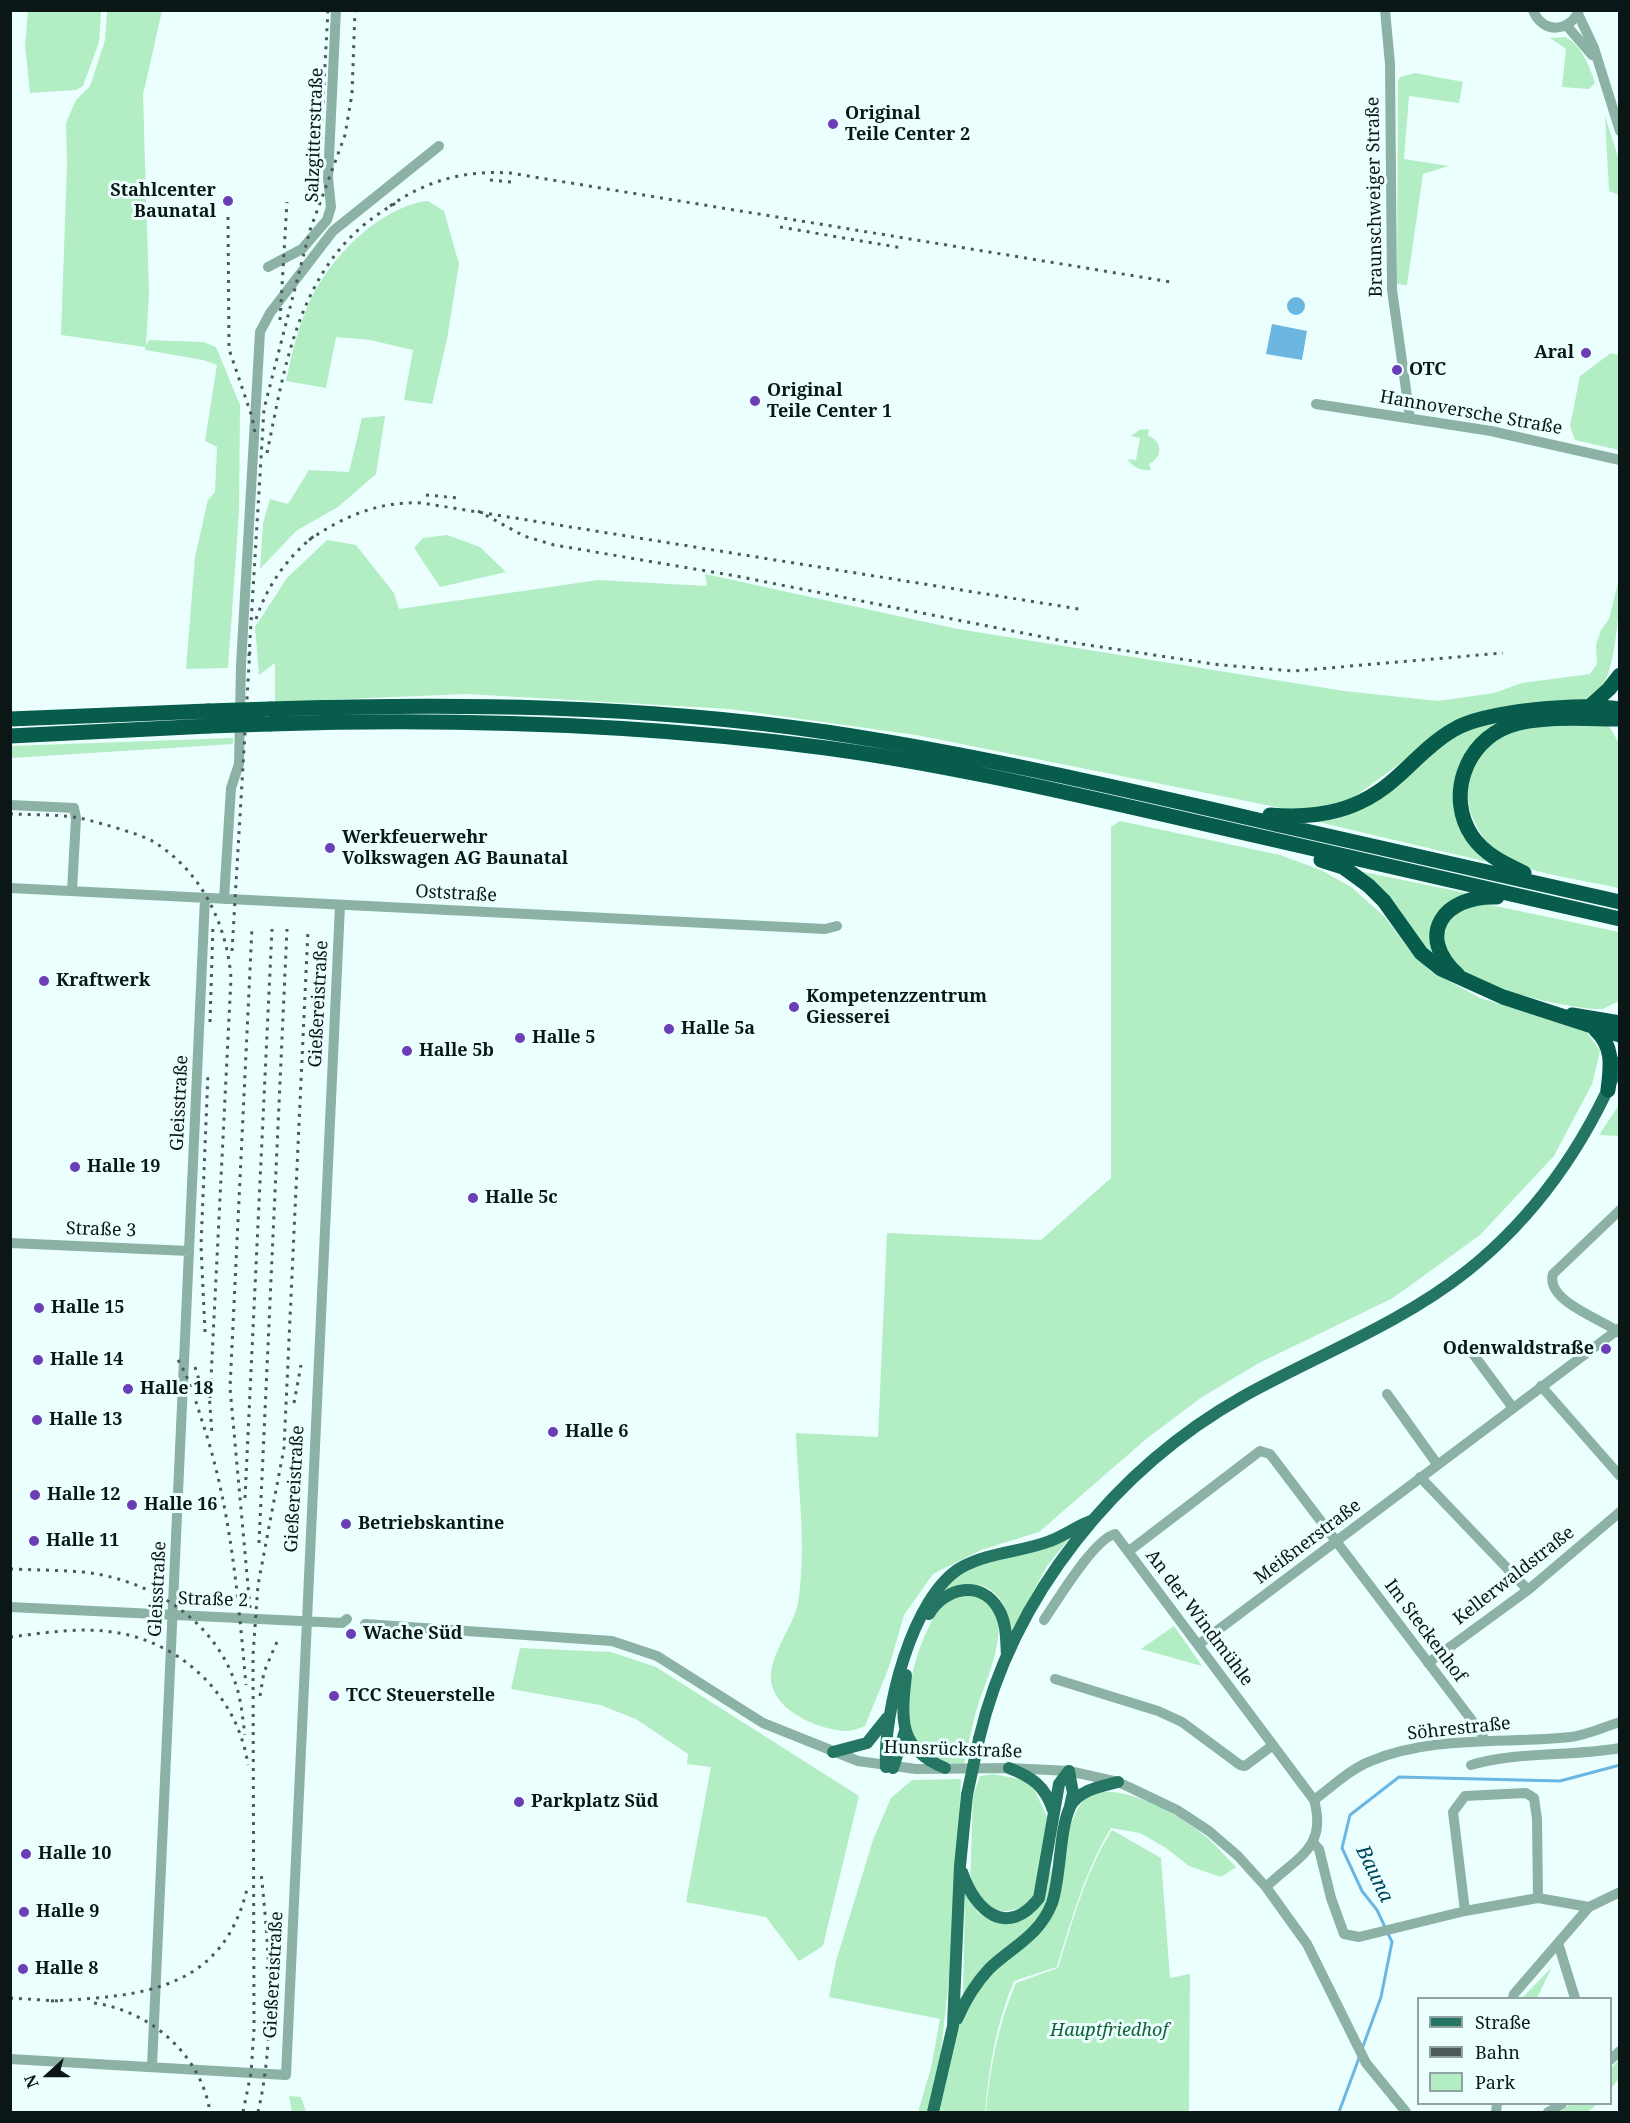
<!DOCTYPE html>
<html>
<head>
<meta charset="utf-8">
<style>
	body { margin:0 }
	#map { position:relative; width:1630px; height:2123px; overflow:hidden; background:#ebfffe; font-family:"Noto Serif",serif }
	canvas { display:block }
	.frame { position:absolute; inset:0; border:12px solid #0b1717; pointer-events:none }
	.legend { position:absolute; left:1417px; top:1997px; width:195px; height:108px; box-sizing:border-box; background:#ebfffe; border:2px solid #91a2a2; margin:0; padding:8px 10px; list-style:none; font-size:18px; color:#0b1717 }
	.legend li { display:flex; align-items:center; gap:12px; height:30px }
	.legend b { width:30px; border:2px solid #91a2a2 }
	.north { position:absolute; left:18px; top:2045px; width:60px; height:60px; -webkit-text-stroke:4px #ebfffe; paint-order:stroke; rotate:249deg; font-size:16px; font-weight:700; line-height:24px; text-align:center; color:#0b1717 }
	.north::after { content:''; display:block; margin:auto; width:21px; height:27px; background:#0b1717; clip-path:polygon(50% 0,100% 100%,50% 72%,0 100%) }
</style>
</head>
<body>
<div id="map">
<canvas width="1630" height="2123"></canvas>
<div class="frame"></div>
<ul class="legend">
<li><b style="height:8px;background:#247562"></b>Straße</li>
<li><b style="height:8px;background:#4b5a59"></b>Bahn</li>
<li><b style="height:16px;background:#b3edc4"></b>Park</li>
</ul>
<div class="north">N</div>
</div>
<script>
const context = document.querySelector('canvas').getContext('2d');
context.lineJoin = 'round';
function fillPath(path, color) { context.fillStyle = color; context.fill(path, 'evenodd'); }
function trace(path, color, width, dash) { context.strokeStyle = color; context.lineWidth = width; context.lineCap = dash ? 'butt' : 'round'; context.setLineDash(dash || []); context.stroke(path); }
function label(font, color, halo, rows, align = 'center') {
  context.font = font + ' "Noto Serif",serif'; context.lineWidth = 6; context.setLineDash([]); context.textBaseline = 'middle'; context.strokeStyle = halo; context.fillStyle = color; for (const [text, x, y, turn = 0] of rows) {
    context.save(); context.translate(x, y); context.rotate((+turn || 0) * Math.PI / 180); context.textAlign = isNaN(turn) ? turn : align; if (halo) context.strokeText(text, 0, 0); context.fillText(text, 0, 0); context.restore();
  }
}
const green = new Path2D(`
	M 28,11 L 101,11 L 99,42 L 83,86 L 76,90 L 30,93 L 25,45 Z
	M 107,11 L 162,11 L 143,95 L 149,294 L 146,345 L 149,340 L 203,342 L 216,347 L 240,405 L 239,512 L 228,668 L 186,669 L 195,557 L 208,500 L 215,492 L 217,447 L 205,441 L 217,365 L 203,360 L 145,350 L 145,347 L 61,335 L 67,165 L 66,123 L 76,100 L 90,86 L 99,59 L 105,40 Z
	M 1565,37 C 1582,46 1589,65 1595,83 L 1589,89 L 1562,87 L 1566,49 L 1550,38 Z
	M 1415,73 L 1463,82 L 1459,103 L 1409,96 L 1404,159 L 1449,166 L 1423,174 L 1407,285 L 1397,284 L 1398,81 L 1400,77 Z
	M 1605,116 L 1619,160 L 1619,195 L 1609,191 Z
	M 428,201 L 444,211 L 459,264 L 447,339 L 432,404 L 404,400 L 413,350 L 370,340 L 336,337 L 326,388 L 286,381 C 292,353 298,327 310,301 C 330,258 380,206 428,201 Z
	M 1611,353 L 1619,355 L 1619,450 L 1575,440 L 1570,426 L 1580,376 Z
	M 385,416 L 376,474 L 338,507 L 296,531 L 260,569 L 263,523 L 270,499 L 288,504 L 309,470 L 349,472 L 362,418 Z
	M 1149,429 L 1148,436 C 1163,441 1163,457 1149,464 L 1151,470 C 1140,471 1134,468 1127,459 L 1136,460 L 1140,438 L 1131,436 L 1139,430 Z
	M 447,535 L 480,547 L 506,572 L 440,587 L 414,548 L 423,538 Z
	M 327,540 L 356,545 L 394,593 L 399,609 L 598,580 L 707,586 L 705,574 L 958,629 L 1344,691 L 1438,701 L 1494,693 L 1522,683 L 1590,674 L 1597,664 L 1596,645 L 1601,630 L 1609,619 L 1620,575 C 1619,602 1618,679 1594,697 C 1591,699 1585,700 1581,702 L 1512,706 L 1483,711 L 1458,721 L 1343,805 L 1311,814 L 916,735 L 730,709 L 466,694 L 275,702 L 275,663 L 259,675 L 255,627 L 287,578 Z
	M 1529,716 L 1494,728 L 1456,797 L 1492,863 L 1318,822 L 1340,818 L 1358,810 L 1471,725 Z
	M 1552,724 L 1609,726 L 1619,743 L 1619,888 C 1588,881 1535,874 1507,861 C 1502,858 1498,852 1494,849 C 1464,820 1455,774 1491,744 C 1509,729 1530,726 1552,724 Z
	M 233,738 L 233,744 L 11,758 L 11,746 Z
	M 1120,821 L 1280,855 L 1321,870 L 1351,887 L 1384,916 L 1410,951 L 1432,972 L 1480,998 L 1586,1031 L 1600,1051 L 1592,1084 L 1554,1156 L 1480,1235 L 1393,1298 L 1259,1363 L 1202,1397 L 1145,1440 L 1039,1532 L 981,1550 L 933,1574 L 904,1615 L 889,1667 L 865,1726 C 859,1728 853,1731 847,1731 C 821,1730 780,1714 772,1686 C 765,1659 793,1629 798,1603 C 807,1548 798,1489 796,1433 L 878,1437 L 887,1233 L 1041,1240 L 1111,1178 L 1111,827 Z
	M 1359,871 L 1466,893 L 1445,906 L 1434,960 Z
	M 1481,903 L 1619,932 L 1619,1001 L 1603,1009 L 1594,1009 C 1560,1006 1460,987 1446,951 C 1444,944 1444,935 1443,927 L 1453,913 Z
	M 1619,1105 L 1619,1136 L 1599,1135 Z
	M 1072,1535 L 1047,1566 L 1011,1633 C 1007,1590 981,1573 941,1592 L 963,1571 Z
	M 958,1594 C 1027,1592 990,1670 978,1705 C 972,1724 969,1744 964,1764 C 890,1766 905,1678 926,1633 C 931,1624 935,1611 942,1604 C 946,1600 953,1597 958,1594 Z
	M 1174,1626 L 1202,1666 L 1141,1649 Z
	M 520,1648 L 611,1652 L 656,1667 L 859,1796 L 823,1946 L 799,1961 L 766,1917 L 686,1902 L 711,1767 L 687,1764 L 688,1754 L 636,1719 L 600,1705 L 511,1689 Z
	M 993,1774 L 1024,1780 L 1034,1789 L 1048,1819 L 1037,1890 L 1029,1905 C 996,1917 991,1911 970,1886 L 973,1796 L 980,1776 Z
	M 961,1779 L 954,1933 L 941,2051 L 963,1999 L 965,1893 L 978,1913 L 999,1922 L 1035,1909 L 1076,1812 C 1080,1804 1086,1795 1095,1793 C 1130,1785 1185,1818 1210,1840 C 1219,1849 1227,1858 1236,1867 L 1221,1877 L 1189,1866 L 1166,1848 L 1140,1833 L 1111,1828 C 1085,1871 1072,1918 1057,1967 L 1014,1981 C 996,2024 989,2067 985,2112 L 918,2112 L 931,2068 L 940,2019 L 829,1997 L 836,1961 L 873,1840 L 891,1798 L 912,1780 Z
	M 1112,1830 L 1161,1858 L 1170,1978 L 1190,1974 L 1189,2112 L 986,2112 C 990,2067 998,2025 1016,1983 L 1058,1968 C 1073,1920 1085,1873 1112,1830 Z
	M 1552,1967 L 1537,1998 L 1522,1998 Z
	M 1619,2060 L 1619,2078 L 1611,2089 L 1611,2068 Z
	M 289,2096 L 301,2097 L 306,2112 L 292,2112 Z
	M 1571,2104 L 1597,2104 L 1588,2112 L 1559,2112 Z`);
const water = new Path2D(`
	M1287 306a9 9 0 1 1 18 0a9 9 0 1 1-18 0Z
	M 1272,324 L 1307,331 L 1302,360 L 1266,354 Z`);
const stream = new Path2D(`
	M 1362,2049 L 1381,1997 L 1392,1942 L 1377,1910 L 1362,1891 L 1342,1848 L 1350,1815 L 1399,1777 L 1560,1781 L 1620,1765
	M 1339,2112 L 1359,2058`);
const minor = new Path2D(`
	M 1385,10 L 1390,64 L 1392,290 L 1410,418
	M 1533,10 C 1542,34 1570,33 1579,10
	M 1578,14 L 1594,48 L 1620,131
	M 1567,26 L 1592,55
	M 268,267 L 302,249 L 327,220 L 331,207 L 328,178 L 336,10
	M 1316,404 L 1491,431 L 1620,460
	M 10,805 L 74,808 L 76,818 L 72,891
	M 10,888 L 825,929 L 837,926
	M 224,899 L 231,788 L 239,764 L 241,665 L 260,332 L 270,313 L 333,231 L 439,146
	M 1620,1210 L 1553,1274 C 1545,1301 1602,1319 1620,1333
	M 10,1243 L 189,1251
	M 1465,1343 L 1513,1408
	M 1541,1386 L 1620,1476
	M 1387,1394 L 1437,1464
	M 1420,1477 L 1528,1590
	M 1129,1551 L 1260,1451 L 1270,1454 L 1480,1731 L 1485,1741
	M 10,1607 L 342,1623 L 347,1619
	M 1044,1620 C 1057,1601 1094,1539 1115,1534 L 1314,1800 C 1328,1849 1295,1858 1266,1887
	M 365,1624 L 612,1641 L 657,1656 L 763,1723 L 858,1761 L 916,1769 L 1009,1768 L 1069,1771 L 1118,1782 L 1131,1788 L 1177,1810 L 1209,1831 L 1238,1856 L 1266,1887 L 1307,1944 L 1366,2063 L 1406,2112
	M 1198,1645 L 1620,1328
	M 1428,1663 L 1528,1590 L 1620,1512
	M 1055,1679 L 1158,1711 L 1182,1722 L 1240,1765 L 1245,1766 L 1273,1745
	M 1471,1765 C 1519,1751 1570,1757 1620,1748
	M 1314,1800 C 1332,1787 1350,1769 1371,1761 C 1433,1735 1505,1744 1571,1737 C 1587,1735 1604,1727 1620,1722
	M 1313,1843 L 1319,1849 L 1331,1898 L 1344,1934 L 1359,1937 L 1465,1911 L 1538,1898 L 1589,1907
	M 1465,1911 L 1453,1812 L 1465,1796 L 1526,1793 L 1534,1798 L 1537,1819 L 1538,1898
	M 1558,1943 L 1575,1998
	M 1513,1998 L 1514,1994 L 1589,1907 L 1620,1892
	M 10,2059 L 286,2075 L 340,905
	M 1610,2060 L 1620,2051
	M 152,2066 L 205,898
	M 1496,2112 L 1497,2104
	M 1548,2112 L 1562,2104`);
const major = new Path2D(`
	M 929,1614 C 945,1587 982,1579 999,1610 C 1007,1624 1006,1641 1007,1656
	M 906,1675 C 901,1719 898,1749 945,1768
	M 979,1739 C 1013,1595 1116,1468 1244,1396 C 1318,1355 1400,1324 1467,1271 C 1536,1216 1586,1143 1620,1062
	M 833,1752 L 867,1743 L 887,1718
	M 886,1767 C 883,1713 912,1595 962,1567 C 989,1552 1022,1552 1050,1541 C 1064,1536 1077,1526 1091,1521
	M 893,1768 L 905,1731
	M 1009,1768 C 1032,1777 1045,1786 1053,1810
	M 1069,1771 L 1073,1793 L 1070,1806
	M 962,1872 C 975,1911 1007,1939 1039,1898 L 1059,1784 L 1069,1771
	M 957,2019 C 965,2001 975,1984 989,1969 C 1012,1947 1040,1935 1052,1903 C 1061,1876 1059,1831 1070,1807 C 1078,1790 1102,1786 1118,1782
	M 933,2112 L 953,2026 L 960,1866 L 967,1795`);
const highway = new Path2D(`
	M 1589,707 L 1609,689 L 1620,675
	M 270,709 C 456,703 641,705 826,732 C 980,755 1132,791 1284,826 C 1396,852 1508,876 1620,902
	M 10,719 L 208,711
	M 270,724 C 456,718 641,724 826,748 C 937,763 1047,788 1157,813 C 1311,848 1465,885 1620,919
	M 10,736 L 209,726
	M 1270,815 C 1319,819 1360,811 1397,777 C 1415,761 1432,742 1453,730 C 1483,711 1585,702 1620,709
	M 1321,860 L 1343,867 L 1369,886 L 1384,901 L 1421,953 L 1441,969 L 1503,997 L 1620,1035
	M 1524,873 C 1505,864 1485,855 1472,836 C 1446,797 1465,742 1509,726 C 1540,715 1587,719 1620,719
	M 1458,975 C 1414,935 1444,895 1497,897
	M 1572,1015 L 1620,1023
	M 1595,1029 C 1614,1047 1611,1065 1608,1090`);
const rail = new Path2D(`
	M 490,180 L 511,182
	M 318,193 L 328,10
	M 390,206 C 427,180 466,170 510,173 L 1171,282
	M 228,217 L 229,349 L 252,417 L 256,438
	M 780,227 L 902,248
	M 280,320 L 287,202
	M 267,453 C 287,356 301,254 398,202
	M 426,495 L 459,498
	M 478,511 L 524,536 L 554,545 L 736,576 L 1068,642 L 1220,665 L 1293,671 L 1503,653
	M 309,540 C 344,516 379,501 422,503 L 1079,609
	M 256,619 C 268,584 287,558 315,535
	M 249,656 L 264,409 L 310,230 L 345,135 L 352,94 L 355,10
	M 10,814 C 34,815 61,814 84,819 C 100,823 141,834 154,842 C 201,871 227,924 231,978 L 210,1398
	M 232,951 L 250,648
	M 210,1022 L 213,924
	M 205,1332 L 201,1246 L 208,1073
	M 178,1360 C 190,1380 196,1402 203,1424 C 231,1508 238,1597 246,1685
	M 195,1367 L 205,1399
	M 209,1392 L 212,1434
	M 294,1403 L 301,1365
	M 245,1498 L 272,929
	M 259,1543 L 287,929
	M 10,1569 C 35,1570 59,1570 83,1572 C 147,1579 209,1616 233,1677 C 241,1695 242,1715 245,1735
	M 250,1608 L 230,1388 L 252,928
	M 10,1637 C 44,1633 79,1627 112,1632 C 181,1641 238,1696 248,1765
	M 260,1696 L 264,1672 L 279,1637
	M 10,1998 L 58,2001
	M 51,2001 C 143,1996 224,1991 248,1885
	M 94,2003 C 151,2011 201,2055 210,2112
	M 243,2112 L 251,2073 L 254,2029 L 253,1655 L 258,1585 L 284,1448 L 308,930
	M 258,2112 C 276,2035 269,1950 261,1872`);
const majorBridge = new Path2D(`
	M 967,1795 L 979,1739`);
const highwayBridge = new Path2D(`
	M 208,711 L 270,709
	M 209,726 L 270,724`);
const markers = [
	[833,124,6,"#6b3eb6"],
	[228,201,6,"#6b3eb6"],
	[1586,353,6,"#6b3eb6"],
	[1397,370,6,"#6b3eb6"],
	[755,401,6,"#6b3eb6"],
	[330,848,6,"#6b3eb6"],
	[44,981,6,"#6b3eb6"],
	[794,1007,6,"#6b3eb6"],
	[669,1029,6,"#6b3eb6"],
	[520,1038,6,"#6b3eb6"],
	[407,1051,6,"#6b3eb6"],
	[75,1167,6,"#6b3eb6"],
	[473,1198,6,"#6b3eb6"],
	[39,1308,6,"#6b3eb6"],
	[1606,1349,6,"#6b3eb6"],
	[38,1360,6,"#6b3eb6"],
	[128,1389,6,"#6b3eb6"],
	[37,1420,6,"#6b3eb6"],
	[553,1432,6,"#6b3eb6"],
	[35,1495,6,"#6b3eb6"],
	[132,1505,6,"#6b3eb6"],
	[346,1524,6,"#6b3eb6"],
	[34,1541,6,"#6b3eb6"],
	[351,1634,6,"#6b3eb6"],
	[334,1696,6,"#6b3eb6"],
	[519,1802,6,"#6b3eb6"],
	[26,1854,6,"#6b3eb6"],
	[24,1912,6,"#6b3eb6"],
	[23,1969,6,"#6b3eb6"]
];
const poiNames = [
	["Original",845,114],
	["Teile Center 2",845,135],
	["Stahlcenter",216,191,"right"],
	["Baunatal",216,212,"right"],
	["Aral",1574,353,"right"],
	["OTC",1409,370],
	["Original",767,391],
	["Teile Center 1",767,412],
	["Werkfeuerwehr",342,838],
	["Volkswagen AG Baunatal",342,859],
	["Kraftwerk",56,981],
	["Kompetenzzentrum",806,997],
	["Giesserei",806,1018],
	["Halle 5a",681,1029],
	["Halle 5",532,1038],
	["Halle 5b",419,1051],
	["Halle 19",87,1167],
	["Halle 5c",485,1198],
	["Halle 15",51,1308],
	["Odenwaldstraße",1594,1349,"right"],
	["Halle 14",50,1360],
	["Halle 18",140,1389],
	["Halle 13",49,1420],
	["Halle 6",565,1432],
	["Halle 12",47,1495],
	["Halle 16",144,1505],
	["Betriebskantine",358,1524],
	["Halle 11",46,1541],
	["Wache Süd",363,1634],
	["TCC Steuerstelle",346,1696],
	["Parkplatz Süd",531,1802],
	["Halle 10",38,1854],
	["Halle 9",36,1912],
	["Halle 8",35,1969]
];
const streetNames = [
	["Salzgitterstraße",315,135,-88],
	["Braunschweiger Straße",1375,197,-91],
	["Hannoversche Straße",1471,413,10],
	["Oststraße",456,894,3],
	["Gießereistraße",319,1004,-87],
	["Gleisstraße",180,1103,-87],
	["Straße 3",101,1230,2],
	["Gießereistraße",295,1489,-87],
	["Meißnerstraße",1308,1542,-37],
	["Kellerwaldstraße",1514,1576,-38],
	["Gleisstraße",158,1589,-87],
	["Straße 2",213,1600,2],
	["An der Windmühle",1199,1618,53],
	["Im Steckenhof",1425,1631,53],
	["Söhrestraße",1459,1729,-6],
	["Hunsrückstraße",953,1750,2],
	["Gießereistraße",274,1975,-87]
];
const parkNames = [
	["Hauptfriedhof",1109,2031]
];
const waterNames = [
	["Bauna",1374,1874,64]
];
fillPath(green, '#b3edc4');
fillPath(water, '#6cb7e2');
trace(stream, '#6cb7e2', 3);
trace(minor, '#8cb2a6', 10);
trace(major, '#247562', 12);
trace(highway, '#075c4b', 15);
trace(rail, '#4b5a59', 3, [3, 6]);
trace(majorBridge, '#247562', 12);
trace(highwayBridge, '#075c4b', 15);
for (const [x, y, r, color] of markers) { const dot = new Path2D(); dot.arc(x, y, r, 0, 2 * Math.PI); context.fillStyle = color; context.fill(dot); trace(dot, '#ebfffe', 2); }
label('bold 18px', '#0b1717', '#ebfffe', poiNames, 'left');
label('18px', '#0b1717', '#ebfffe', streetNames);
label('italic 18px', '#136236', '#ebfffe', parkNames);
label('italic 20px', '#00435f', '#ebfffe', waterNames);
</script>
</body>
</html>
